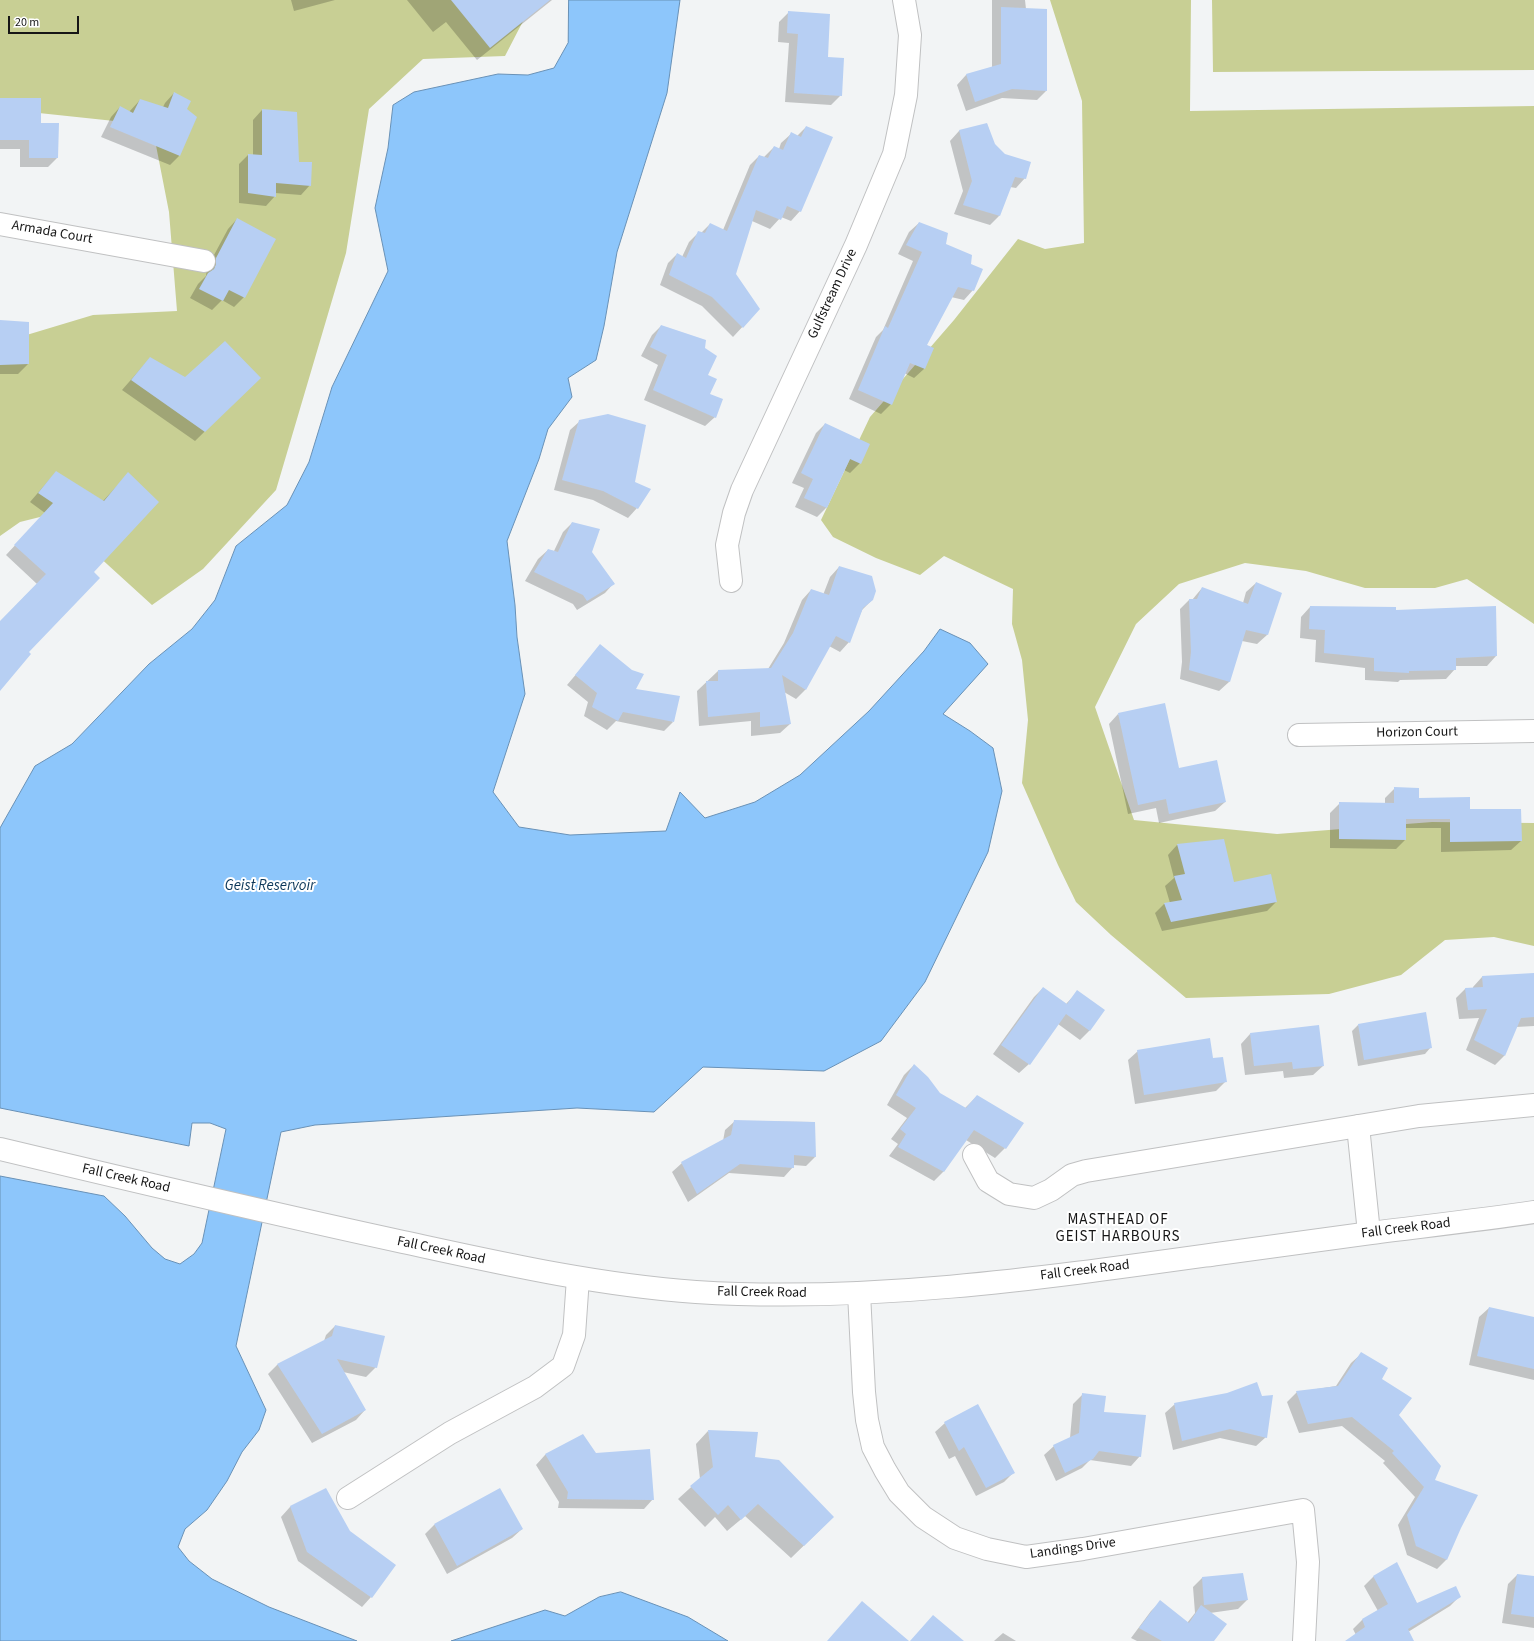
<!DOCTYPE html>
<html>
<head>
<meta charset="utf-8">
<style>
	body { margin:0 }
	#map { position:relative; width:1534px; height:1641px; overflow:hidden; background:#f2f4f5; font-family:"Source Sans 3",sans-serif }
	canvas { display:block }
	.scale { position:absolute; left:8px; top:16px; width:71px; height:18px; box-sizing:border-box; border:2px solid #161616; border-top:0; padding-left:5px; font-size:12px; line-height:14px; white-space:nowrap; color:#161616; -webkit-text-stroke:3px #fff; paint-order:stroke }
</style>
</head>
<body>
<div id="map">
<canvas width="1534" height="1641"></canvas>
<div class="scale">20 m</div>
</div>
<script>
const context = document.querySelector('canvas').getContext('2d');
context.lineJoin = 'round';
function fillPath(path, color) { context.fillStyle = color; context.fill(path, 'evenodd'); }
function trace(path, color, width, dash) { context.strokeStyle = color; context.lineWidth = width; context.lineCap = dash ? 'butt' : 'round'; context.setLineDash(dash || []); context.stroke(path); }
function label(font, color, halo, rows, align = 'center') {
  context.font = font + ' "Source Sans 3",sans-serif'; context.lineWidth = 4; context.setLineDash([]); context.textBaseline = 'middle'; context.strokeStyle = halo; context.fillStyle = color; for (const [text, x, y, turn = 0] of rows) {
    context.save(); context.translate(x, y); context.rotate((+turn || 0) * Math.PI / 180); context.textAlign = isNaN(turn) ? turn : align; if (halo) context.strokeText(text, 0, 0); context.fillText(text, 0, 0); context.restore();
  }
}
const green = new Path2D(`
	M 0,0 L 534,0 L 505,56 L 423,59 L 369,109 L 346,253 L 276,490 L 203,569 L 152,605 L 52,514 L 20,522 L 0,536 L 0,343 L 93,315 L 177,311 L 169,212 L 152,125 L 20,111 L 0,114 Z
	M 1050,0 L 1191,0 L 1190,111 L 1534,106 L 1534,624 L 1467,579 L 1435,588 L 1365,588 L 1306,571 L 1245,563 L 1179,584 L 1136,624 L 1095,707 L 1134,820 L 1277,834 L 1432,822 L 1534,823 L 1534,946 L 1494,937 L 1445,940 L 1401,975 L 1329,994 L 1186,998 L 1111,935 L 1076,902 L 1058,865 L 1022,783 L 1028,720 L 1022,660 L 1012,624 L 1013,589 L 944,556 L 920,575 L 876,558 L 833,537 L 821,520 L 870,417 L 954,320 L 1018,239 L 1045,249 L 1084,243 L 1082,101 Z
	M 1212,0 L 1534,0 L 1534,70 L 1213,72 Z`);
const water = new Path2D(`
	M 569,0 L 680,0 L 667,93 L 617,252 L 604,326 L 596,360 L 568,378 L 572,397 L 548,429 L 539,459 L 507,541 L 515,605 L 517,637 L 525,694 L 493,792 L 519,827 L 570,835 L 666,831 L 680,792 L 705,818 L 755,802 L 800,775 L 869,711 L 924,651 L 940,629 L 970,643 L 988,664 L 943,714 L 970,731 L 993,748 L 1002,791 L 988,852 L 925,982 L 881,1041 L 824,1071 L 703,1067 L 654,1112 L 577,1108 L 315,1125 L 281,1132 L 236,1346 L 266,1410 L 259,1430 L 242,1452 L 227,1481 L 207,1510 L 185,1529 L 178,1547 L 189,1561 L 212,1579 L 269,1607 L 357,1641 L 0,1641 L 0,1176 L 104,1196 L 125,1216 L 152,1248 L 165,1259 L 180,1264 L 194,1254 L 202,1243 L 226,1129 L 210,1123 L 192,1123 L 189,1146 L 0,1108 L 0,828 L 35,766 L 72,744 L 149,664 L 192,629 L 215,600 L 236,546 L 287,505 L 309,462 L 332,387 L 388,271 L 375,208 L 388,148 L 393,105 L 414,92 L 498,74 L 528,75 L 554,68 L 568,43 Z
	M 621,1592 L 688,1617 L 728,1641 L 451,1641 L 545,1610 L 565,1616 L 599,1597 Z`);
const shadow = new Path2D(`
	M 291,0 L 335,0 L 294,11 Z
	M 407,0 L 552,0 L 477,60 L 446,22 L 433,32 Z
	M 992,0 L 1025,0 L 1026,9 L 1046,10 L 1046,91 L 1037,100 L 1002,98 L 966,111 L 957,85 L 966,75 L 992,68 Z
	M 789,12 L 841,95 L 831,105 L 785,102 L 789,43 L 778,42 L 779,22 Z
	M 174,93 L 186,109 L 196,118 L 179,156 L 170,165 L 101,137 L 111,117 L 120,107 L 129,112 L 140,100 L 163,107 L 165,103 Z
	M 0,99 L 40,124 L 57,158 L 48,167 L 20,167 L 20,149 L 0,149 Z
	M 262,110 L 298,163 L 310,185 L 301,195 L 275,193 L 275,196 L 266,206 L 239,203 L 239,164 L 248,155 L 253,155 L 253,120 Z
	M 987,124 L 994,145 L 1025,178 L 1016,188 L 1010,187 L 999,216 L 990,225 L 954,214 L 963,191 L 950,141 L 959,131 Z
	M 806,127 L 800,211 L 791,221 L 781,217 L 770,229 L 752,221 L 735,274 L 759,309 L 733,337 L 702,306 L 660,285 L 668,263 L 677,254 L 682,257 L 689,242 L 699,232 L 701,233 L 710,224 L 723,230 L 750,165 L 759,156 L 764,157 L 774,147 L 779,149 L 781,143 L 791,134 L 797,136 Z
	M 237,219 L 244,297 L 234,307 L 222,300 L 212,310 L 190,298 L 198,284 L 206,276 L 207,268 L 228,229 Z
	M 919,223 L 944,244 L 973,290 L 964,300 L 951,297 L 926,345 L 933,348 L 924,369 L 914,378 L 904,373 L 891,404 L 881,414 L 849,399 L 876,337 L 883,330 L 913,261 L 898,254 L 909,232 Z
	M 0,321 L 28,323 L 28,364 L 18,374 L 0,374 Z
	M 661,326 L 704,349 L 709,395 L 715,417 L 705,426 L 644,400 L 658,365 L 641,356 L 652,335 Z
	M 150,358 L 185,378 L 250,387 L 195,441 L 122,390 Z
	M 580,421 L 633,482 L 637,508 L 628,518 L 593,500 L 554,490 L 570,430 Z
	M 825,424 L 860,463 L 850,473 L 844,470 L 826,508 L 817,517 L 795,507 L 804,488 L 792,483 L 816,433 Z
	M 56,472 L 103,501 L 128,474 L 93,572 L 27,652 L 0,689 L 0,622 L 37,584 L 6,555 L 45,513 L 30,502 Z
	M 572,523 L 591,553 L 614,583 L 605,593 L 577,610 L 573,604 L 525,581 L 538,559 L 548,550 L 554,551 L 563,532 Z
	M 839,567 L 872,600 L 862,610 L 849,642 L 840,652 L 829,646 L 805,690 L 796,699 L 784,692 L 790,724 L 780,733 L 751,736 L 751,721 L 699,726 L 697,691 L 718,671 L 768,669 L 784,643 L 802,600 L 811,590 L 823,595 L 830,577 Z
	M 1256,583 L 1267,635 L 1257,644 L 1242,641 L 1229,682 L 1219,691 L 1180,679 L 1182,662 L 1180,609 L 1189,600 L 1192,600 L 1202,588 L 1243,603 L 1246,592 Z
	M 1310,607 L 1395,611 L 1495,607 L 1496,656 L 1487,666 L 1455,666 L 1455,669 L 1446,679 L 1400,680 L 1398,682 L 1365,680 L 1365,668 L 1315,662 L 1316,640 L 1300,638 L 1301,617 Z
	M 600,646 L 634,690 L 673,722 L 664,731 L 616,721 L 607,730 L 584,716 L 588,702 L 567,685 Z
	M 1118,714 L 1178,769 L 1225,802 L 1215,811 L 1159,823 L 1156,808 L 1128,814 L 1109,724 Z
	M 1395,788 L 1418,799 L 1469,810 L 1521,841 L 1511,850 L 1441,852 L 1441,828 L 1405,828 L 1405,840 L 1396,849 L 1330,848 L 1330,813 L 1340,803 L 1385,804 L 1385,798 Z
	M 1223,840 L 1233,883 L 1276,902 L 1267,911 L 1162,931 L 1155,913 L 1164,904 L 1170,903 L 1165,886 L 1174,878 L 1168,855 L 1177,845 Z
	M 1534,974 L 1534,1026 L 1516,1027 L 1504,1056 L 1495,1065 L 1466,1050 L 1479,1018 L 1459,1019 L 1456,998 L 1465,989 L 1473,989 L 1473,987 L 1482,977 Z
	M 1043,988 L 1066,1004 L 1077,992 L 1103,1011 L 1089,1031 L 1080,1040 L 1058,1024 L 1029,1064 L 1019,1073 L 993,1054 L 1034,997 Z
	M 1358,1025 L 1431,1047 L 1425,1054 L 1358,1066 L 1352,1031 Z
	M 1250,1034 L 1323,1066 L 1313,1075 L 1284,1078 L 1283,1071 L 1245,1075 L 1241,1044 Z
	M 1138,1051 L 1213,1059 L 1226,1081 L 1216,1091 L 1135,1104 L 1128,1060 Z
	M 914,1065 L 939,1094 L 965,1108 L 977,1096 L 1023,1123 L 1005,1148 L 995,1158 L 966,1140 L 943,1172 L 934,1181 L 889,1156 L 898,1144 L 891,1139 L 907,1118 L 887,1105 L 904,1075 Z
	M 735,1121 L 814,1122 L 815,1157 L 806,1166 L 793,1165 L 793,1167 L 784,1177 L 729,1173 L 688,1202 L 672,1172 L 682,1163 L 723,1141 L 725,1130 Z
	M 1489,1308 L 1534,1318 L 1534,1380 L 1469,1365 L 1479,1317 Z
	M 335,1326 L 376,1367 L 366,1377 L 343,1372 L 365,1410 L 356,1420 L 312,1443 L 268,1374 L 277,1365 L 324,1341 L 326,1335 Z
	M 1361,1354 L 1381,1380 L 1398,1415 L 1460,1528 L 1446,1560 L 1437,1569 L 1407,1555 L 1398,1525 L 1415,1497 L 1383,1463 L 1385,1461 L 1342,1426 L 1299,1433 L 1287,1402 L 1297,1392 L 1336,1386 L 1351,1363 Z
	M 1083,1394 L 1103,1412 L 1140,1456 L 1131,1466 L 1090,1460 L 1082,1468 L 1056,1481 L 1044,1455 L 1054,1446 L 1070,1438 L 1073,1404 Z
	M 1227,1394 L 1266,1437 L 1256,1446 L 1220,1438 L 1173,1450 L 1165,1413 L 1175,1404 Z
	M 945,1423 L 1014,1472 L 1004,1482 L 976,1496 L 955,1456 L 949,1459 L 935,1432 Z
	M 708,1431 L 820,1530 L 791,1558 L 745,1516 L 727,1531 L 715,1517 L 705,1527 L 678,1499 L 700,1479 L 696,1444 Z
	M 583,1435 L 595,1454 L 653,1499 L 644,1509 L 558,1508 L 559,1502 L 536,1465 L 545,1455 Z
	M 326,1489 L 371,1597 L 362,1607 L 298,1561 L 281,1517 L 290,1507 Z
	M 434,1525 L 522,1529 L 512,1538 L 447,1574 L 425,1534 Z
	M 1397,1564 L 1417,1604 L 1460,1596 L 1450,1606 L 1408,1632 L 1413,1641 L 1350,1641 L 1356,1635 L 1353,1629 L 1362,1620 L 1378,1611 L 1364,1586 L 1373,1577 Z
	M 1517,1575 L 1534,1577 L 1534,1628 L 1502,1623 L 1508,1584 Z
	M 1202,1578 L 1247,1600 L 1238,1609 L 1210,1613 L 1213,1641 L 1137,1641 L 1131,1638 L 1151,1611 L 1160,1602 L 1187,1623 L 1195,1613 L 1193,1587 Z
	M 1003,1633 L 1016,1641 L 994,1641 Z`);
const building = new Path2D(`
	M 451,0 L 550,0 L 490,48 Z
	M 1001,7 L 1047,9 L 1047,91 L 1012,89 L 975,102 L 966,74 L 1001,64 Z
	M 788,11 L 830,14 L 828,57 L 844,58 L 842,96 L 794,93 L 798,34 L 787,33 Z
	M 174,92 L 191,101 L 187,109 L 197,117 L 180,156 L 110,127 L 120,106 L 133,113 L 140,99 L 168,108 Z
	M 0,98 L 41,98 L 41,123 L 59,123 L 58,158 L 29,158 L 29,140 L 0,140 Z
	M 262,109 L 297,112 L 299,162 L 312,162 L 311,186 L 276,183 L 276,197 L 248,193 L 248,154 L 262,155 Z
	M 987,123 L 995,144 L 1005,154 L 1031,162 L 1026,179 L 1015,177 L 1000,216 L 963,205 L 972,181 L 959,130 Z
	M 806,126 L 833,137 L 801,212 L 787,206 L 781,220 L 756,210 L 736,274 L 760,309 L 743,328 L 712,297 L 669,275 L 677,253 L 686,258 L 698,231 L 705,233 L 710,223 L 727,231 L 759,155 L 768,158 L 774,146 L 783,150 L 791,132 L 801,137 Z
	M 237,218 L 276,239 L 245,298 L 229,290 L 223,301 L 199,289 L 208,273 L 214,269 L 216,264 L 216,258 Z
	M 919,222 L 948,233 L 946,244 L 972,255 L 971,264 L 983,269 L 974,291 L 958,287 L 927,345 L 934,348 L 925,369 L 910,363 L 892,405 L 858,390 L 885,326 L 888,328 L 922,252 L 906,245 Z
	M 0,320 L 29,322 L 29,364 L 0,365 Z
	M 661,325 L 706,340 L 705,348 L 717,356 L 708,375 L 717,379 L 710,394 L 723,399 L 716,418 L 653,390 L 667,355 L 650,347 Z
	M 225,341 L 261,378 L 205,432 L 131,380 L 150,357 L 185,377 Z
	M 608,414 L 646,425 L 635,482 L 651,489 L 638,509 L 603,491 L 562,480 L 579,420 Z
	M 825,423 L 870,444 L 861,464 L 850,459 L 827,508 L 804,498 L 813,479 L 801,473 Z
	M 56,471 L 104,501 L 128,472 L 159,502 L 94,572 L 100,578 L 29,652 L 31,654 L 0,691 L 0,621 L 46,574 L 14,545 L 53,503 L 38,493 Z
	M 572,522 L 600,529 L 592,552 L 615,584 L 587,601 L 583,595 L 534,572 L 548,549 L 558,552 Z
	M 839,566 L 872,576 L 876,591 L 873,600 L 863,608 L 850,643 L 836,636 L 806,690 L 782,675 L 791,724 L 760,727 L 760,712 L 708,717 L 706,681 L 718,681 L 718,670 L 771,668 L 793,633 L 811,589 L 829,595 Z
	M 1256,582 L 1282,593 L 1268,635 L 1246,630 L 1230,682 L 1189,670 L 1191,652 L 1189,599 L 1197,599 L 1202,587 L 1248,604 Z
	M 1310,606 L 1396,607 L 1396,610 L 1496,606 L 1497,656 L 1456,658 L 1456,670 L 1409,671 L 1409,673 L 1374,671 L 1374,658 L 1324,653 L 1325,630 L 1309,629 Z
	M 600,644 L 632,670 L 644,674 L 636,689 L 680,696 L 674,722 L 623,712 L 618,721 L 592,707 L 597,693 L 575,675 Z
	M 1165,703 L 1179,768 L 1217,760 L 1226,802 L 1169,814 L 1166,799 L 1138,805 L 1118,713 Z
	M 1394,787 L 1419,788 L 1419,798 L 1470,797 L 1470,809 L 1521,809 L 1522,841 L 1450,842 L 1450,819 L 1406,819 L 1406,840 L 1339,839 L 1339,802 L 1394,803 Z
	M 1224,839 L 1234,882 L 1271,874 L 1277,902 L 1171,922 L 1164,903 L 1182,900 L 1174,876 L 1185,874 L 1177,844 Z
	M 1534,973 L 1534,1017 L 1521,1018 L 1505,1056 L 1474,1040 L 1487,1009 L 1468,1010 L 1465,988 L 1483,987 L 1482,976 Z
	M 1043,987 L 1067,1004 L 1077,990 L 1105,1010 L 1090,1031 L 1066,1014 L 1030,1065 L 1001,1045 Z
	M 1426,1012 L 1432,1048 L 1364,1060 L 1358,1024 Z
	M 1319,1025 L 1324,1066 L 1293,1069 L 1292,1062 L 1254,1066 L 1250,1033 Z
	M 1210,1038 L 1213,1058 L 1223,1057 L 1227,1082 L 1144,1095 L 1137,1050 Z
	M 914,1064 L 928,1077 L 940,1093 L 966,1108 L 977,1095 L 1024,1123 L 1006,1149 L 974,1130 L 944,1172 L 898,1147 L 906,1134 L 900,1129 L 916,1108 L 896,1095 Z
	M 734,1120 L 815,1122 L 816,1157 L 794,1155 L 794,1168 L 740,1164 L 697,1194 L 681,1162 L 731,1135 Z
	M 1489,1307 L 1534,1317 L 1534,1369 L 1477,1356 Z
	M 335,1325 L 385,1336 L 377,1368 L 337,1359 L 366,1410 L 322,1434 L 277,1364 L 332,1336 Z
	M 1361,1352 L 1388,1368 L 1382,1379 L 1412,1398 L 1399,1415 L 1441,1466 L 1435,1480 L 1478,1495 L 1461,1528 L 1447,1560 L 1416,1546 L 1407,1515 L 1424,1487 L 1392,1453 L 1394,1451 L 1352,1417 L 1308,1424 L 1296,1391 L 1338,1386 Z
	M 1257,1382 L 1262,1396 L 1273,1395 L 1267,1438 L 1230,1429 L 1182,1441 L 1174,1403 L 1227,1393 Z
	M 1082,1393 L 1106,1396 L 1104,1412 L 1146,1415 L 1141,1457 L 1099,1451 L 1093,1459 L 1065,1473 L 1053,1445 L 1079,1433 Z
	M 978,1404 L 1015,1473 L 986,1488 L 964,1447 L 959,1451 L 944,1422 Z
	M 708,1430 L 758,1432 L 755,1457 L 779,1460 L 834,1517 L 804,1546 L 758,1504 L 741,1520 L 728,1505 L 718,1515 L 690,1486 L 713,1467 Z
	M 583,1434 L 596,1453 L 650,1449 L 654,1500 L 567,1499 L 568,1492 L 545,1454 Z
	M 326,1488 L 350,1531 L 396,1565 L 372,1598 L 307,1552 L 290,1506 Z
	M 500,1488 L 523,1529 L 457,1566 L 434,1524 Z
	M 1397,1562 L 1417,1603 L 1456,1586 L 1461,1597 L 1408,1629 L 1414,1641 L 1345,1641 L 1365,1627 L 1362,1619 L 1388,1604 L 1373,1576 Z
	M 1243,1573 L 1248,1600 L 1204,1605 L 1202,1577 Z
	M 1517,1574 L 1534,1576 L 1534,1617 L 1511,1614 Z
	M 1160,1600 L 1189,1623 L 1201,1605 L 1227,1624 L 1214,1641 L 1162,1641 L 1139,1628 Z
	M 862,1601 L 909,1641 L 827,1641 Z
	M 933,1615 L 964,1641 L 910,1641 Z`);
const minor = new Path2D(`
	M 0,224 L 204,261
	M 731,581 L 727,545 L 734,513 L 742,490 L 856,245 L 894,154 L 906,95 L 910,35 L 904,0
	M 1299,735 L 1534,731
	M 1358,1126 L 1369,1233
	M 974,1155 L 988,1181 L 1009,1194 L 1034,1198 L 1051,1190 L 1072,1175 L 1086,1171 L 1419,1116 L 1534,1105
	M 859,1293 L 864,1392 L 867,1420 L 873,1447 L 885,1470 L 899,1493 L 923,1517 L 955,1538 L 987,1549 L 1026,1557 L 1083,1549 L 1303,1510 L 1308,1562 L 1304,1641
	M 348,1498 L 450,1433 L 535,1387 L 563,1366 L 574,1335 L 578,1278`);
const major = new Path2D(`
	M 0,1149 C 134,1181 268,1213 403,1242 C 500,1263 596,1285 696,1292 C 870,1303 1044,1278 1217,1254 C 1268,1247 1320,1240 1371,1233 C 1426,1226 1480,1220 1534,1212`);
const streetNames = [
	["Armada Court",52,233,10],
	["Gulfstream Drive",833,294,-65],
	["Horizon Court",1417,733,-1],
	["Fall Creek Road",126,1179,13],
	["Fall Creek Road",1406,1229,-7],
	["Fall Creek Road",441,1251,12],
	["Fall Creek Road",1085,1271,-7],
	["Fall Creek Road",762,1293,1],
	["Landings Drive",1073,1549,-8]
];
const waterNames = [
	["Geist Reservoir",270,887]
];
const neighbourhoodNames = [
	["MASTHEAD OF",1118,1221],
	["GEIST HARBOURS",1118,1238]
];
fillPath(green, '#c8cf94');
fillPath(water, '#8dc6fb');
trace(water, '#6991b6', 1);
fillPath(shadow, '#0003');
fillPath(building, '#b7cff3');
trace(minor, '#c0c1c2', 24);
trace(major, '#c0c1c2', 24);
trace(minor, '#fff', 22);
trace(major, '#fff', 22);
label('14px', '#161616', '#fff', streetNames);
label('italic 15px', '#0c3759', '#fff', waterNames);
context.letterSpacing = '1px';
label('15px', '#161616', '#fff', neighbourhoodNames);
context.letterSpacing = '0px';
</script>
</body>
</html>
